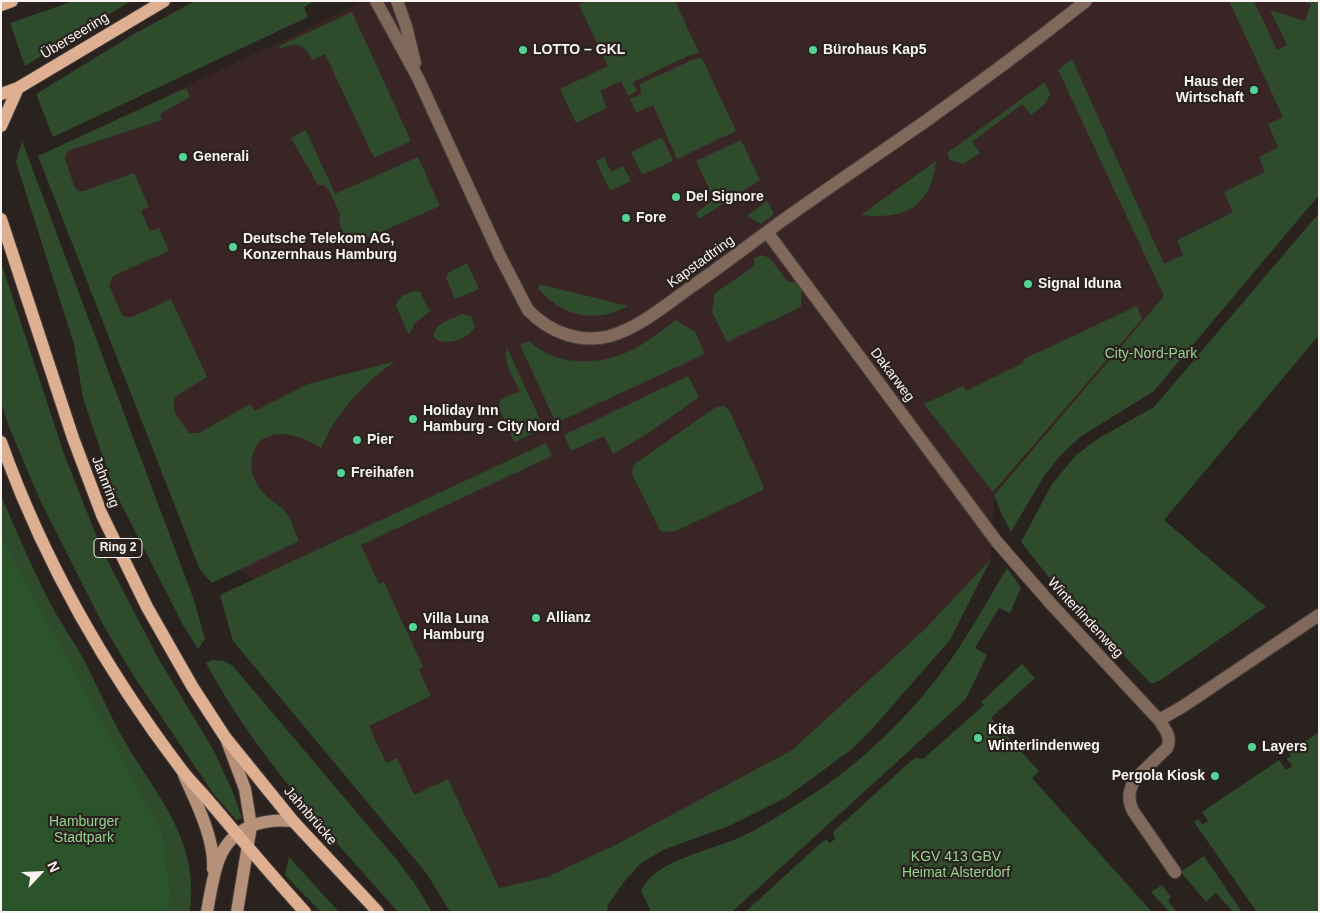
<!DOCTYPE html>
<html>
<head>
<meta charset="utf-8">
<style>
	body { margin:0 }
	#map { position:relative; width:1320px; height:913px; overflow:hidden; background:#2a221e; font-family:Helvetica,sans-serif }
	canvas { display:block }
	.frame { position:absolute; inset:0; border:2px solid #f9f3f1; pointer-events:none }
	.north { position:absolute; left:15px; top:848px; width:50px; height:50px; -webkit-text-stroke:4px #2a221e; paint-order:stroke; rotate:65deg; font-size:14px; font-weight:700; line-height:20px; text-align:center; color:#f9f3f1 }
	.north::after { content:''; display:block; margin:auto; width:18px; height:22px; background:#f9f3f1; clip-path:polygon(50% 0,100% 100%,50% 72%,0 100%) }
</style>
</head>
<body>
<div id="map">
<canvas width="1320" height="913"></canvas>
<div class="frame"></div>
<div class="north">N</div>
</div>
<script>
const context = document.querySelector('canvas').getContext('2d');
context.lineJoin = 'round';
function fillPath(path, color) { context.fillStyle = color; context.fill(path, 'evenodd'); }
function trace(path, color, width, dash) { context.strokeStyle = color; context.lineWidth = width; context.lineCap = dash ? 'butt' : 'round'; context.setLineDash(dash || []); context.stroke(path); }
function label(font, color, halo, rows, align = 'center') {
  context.font = font + ' Helvetica,sans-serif'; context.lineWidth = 4.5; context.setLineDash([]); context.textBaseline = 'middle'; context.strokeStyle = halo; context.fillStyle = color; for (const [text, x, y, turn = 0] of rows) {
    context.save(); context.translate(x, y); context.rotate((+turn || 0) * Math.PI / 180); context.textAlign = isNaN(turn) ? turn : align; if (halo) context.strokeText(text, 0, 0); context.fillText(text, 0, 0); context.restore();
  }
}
const commercial = new Path2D(`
	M 365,1 L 1319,1 L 1319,30 L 1277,50 L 1305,131 L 994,495 L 991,559 L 925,629 L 792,750 L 617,844 L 547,877 L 493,890 L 379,796 L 259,581 L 236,569 L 44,154 Z`);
const green = new Path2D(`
	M 74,1 L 131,1 L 25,66 L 10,23 Z
	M 195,1 L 314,1 L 304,7 L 308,17 L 53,137 L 36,94 L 134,34 Z
	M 586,1 L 675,1 L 699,53 L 690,55 L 633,82 L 637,91 L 628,96 L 621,81 L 600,91 L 607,108 L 576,123 L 560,89 L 608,66 L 579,5 Z
	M 1229,1 L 1254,1 L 1277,50 L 1287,45 L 1270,10 L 1305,21 L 1311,4 L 1301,1 L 1319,1 L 1319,195 L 1154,391 L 1080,437 L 1061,455 L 1044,476 L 1011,532 L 1002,515 L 994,495 L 1164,296 L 1058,70 L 1072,59 L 1164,264 L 1183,255 L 1177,240 L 1233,212 L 1224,192 L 1265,172 L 1259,157 L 1278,147 L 1268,124 L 1283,117 Z
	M 352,12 L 411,141 L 374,158 L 325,54 L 312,60 C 305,43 295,42 280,49 L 279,46 Z
	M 702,58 L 736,131 L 677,159 L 653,105 L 636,113 L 630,99 L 641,94 L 640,84 L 692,60 Z
	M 1045,82 L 1050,94 L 1045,104 L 1031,115 L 1022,104 L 972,142 L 980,153 L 963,164 L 950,160 L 947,153 Z
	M 186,88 L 190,97 L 160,114 L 162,120 L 71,150 L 66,153 L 65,158 L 74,186 L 78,191 L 84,191 L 134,173 L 149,207 L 141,211 L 150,231 L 159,228 L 169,251 L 113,276 L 109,285 L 122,315 L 126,317 L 132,317 L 171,299 L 207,377 L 176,396 C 168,409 182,422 189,433 L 199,433 L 250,404 L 255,411 L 308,384 L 396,361 C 363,383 337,412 321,448 C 306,439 285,429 267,437 C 259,440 255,446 253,454 C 247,472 258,490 272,501 C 276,504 281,506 284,510 C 291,518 295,532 299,541 L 212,583 L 200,570 L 38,156 Z
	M 306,130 L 335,194 L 418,157 L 440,206 L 349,246 L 339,222 L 340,214 L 329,190 L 324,185 L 318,185 L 291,138 Z
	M 662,137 L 673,161 L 642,175 L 631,152 Z
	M 741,140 L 760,180 L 699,219 L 696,213 L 714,199 L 696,161 Z
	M 22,141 L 194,600 L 205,639 L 198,649 L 183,625 L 114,490 L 83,398 L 74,344 L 16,162 Z
	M 604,157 L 611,172 L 623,166 L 631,181 L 610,191 L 596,161 Z
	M 936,161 C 931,207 905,220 861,215 Z
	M 767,201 L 774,214 L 761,224 L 747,216 Z
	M 1319,213 L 1319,335 L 1164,520 L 1266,607 L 1162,679 L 1154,683 L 1150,683 L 1099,629 L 1088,624 L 1070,604 L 1021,542 L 1052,484 L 1076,455 L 1099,438 L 1154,407 Z
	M 761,255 L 770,258 L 788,282 L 802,283 L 801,307 L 727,342 L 712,312 L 715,293 L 754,266 L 754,258 Z
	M 1,262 L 64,454 L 102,550 L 157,656 L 214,751 L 232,790 L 242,818 L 236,820 L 213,793 L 135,678 L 103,625 L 40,500 L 9,427 L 1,402 Z
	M 467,263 L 479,289 L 455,299 L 446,278 L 449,272 Z
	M 539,284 L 628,306 C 596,324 561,317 538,288 Z
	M 414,291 L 420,292 L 429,310 L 433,309 L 415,323 L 409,335 L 396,306 C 398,296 406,294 414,291 Z
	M 1137,306 L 1142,319 L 993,492 L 924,404 L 963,386 L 966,391 L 1023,363 L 1024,359 Z
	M 463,314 L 471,316 L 475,327 C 469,340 441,348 433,336 C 436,322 452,319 463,314 Z
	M 676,320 L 695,332 L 705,354 L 556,423 L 520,345 L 529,341 C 560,369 606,366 641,345 C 653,337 664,329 676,320 Z
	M 507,348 L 544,428 L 514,442 L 499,408 L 500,400 L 520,391 C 514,378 502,362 507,348 Z
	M 688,376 L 699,397 L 650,432 L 613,454 L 604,436 L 571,451 L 564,435 Z
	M 724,406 L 729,410 L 763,484 L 763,490 L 676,531 L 663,532 L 659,529 L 632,474 L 633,465 L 716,407 Z
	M 546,443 L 552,456 L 361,545 L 379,584 L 384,582 L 423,667 L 419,670 L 431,696 L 369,726 L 386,763 L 397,758 L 414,795 L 448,779 L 499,888 L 547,877 L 617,844 L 792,750 L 925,629 L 991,559 L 950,640 L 872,729 L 852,749 L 787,797 L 729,826 L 663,850 L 640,864 L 624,882 L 608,905 L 607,912 L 450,912 L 427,874 L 233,641 L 220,595 Z
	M 1,496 C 17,532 32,568 50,603 C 60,622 73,640 83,658 C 96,683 107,709 120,733 C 153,793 200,836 190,912 L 1,912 Z
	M 1007,568 L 1021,588 L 1010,613 L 999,608 L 975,648 L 987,655 L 966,699 L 732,912 L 651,912 L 641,890 C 644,886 647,882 650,878 C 669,859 711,849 736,839 C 758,830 778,816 799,803 C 861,766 923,704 962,643 C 978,618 992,593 1007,568 Z
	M 212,660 L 224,661 L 233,666 L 397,860 L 415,884 L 432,912 L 398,912 C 329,834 256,756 206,663 Z
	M 1022,664 L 1035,678 L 991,718 L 1039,771 L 1032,778 L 1152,912 L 745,912 L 823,841 L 827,840 L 830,843 L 835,839 L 833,832 L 912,760 L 917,758 L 923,759 L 984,705 L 981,702 Z
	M 1319,732 L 1319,912 L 1257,912 L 1194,822 L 1198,819 L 1202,824 L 1208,821 L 1202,812 L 1279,760 L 1286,770 L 1292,766 L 1287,759 L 1291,756 L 1289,752 Z
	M 1204,856 L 1242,912 L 1233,912 L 1216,893 L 1206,902 L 1181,872 Z
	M 289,857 L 339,912 L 321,912 L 285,875 Z
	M 1162,885 L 1171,897 L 1168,901 L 1177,912 L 1169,912 L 1151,892 Z`);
const forest = new Path2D(`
	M 1,537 L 161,830 L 170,890 L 169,912 L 1,912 Z`);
const street = new Path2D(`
	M 376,1 L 418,78 L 500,256 L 528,310 C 549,332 580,344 610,336 C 640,327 666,305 691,287 C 723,265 754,241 786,218 C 831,186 877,155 923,123 C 978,84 1033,43 1086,1
	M 397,1 L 406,26 L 415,63
	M 767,232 L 997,542 L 1052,605 L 1159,720 C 1165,729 1172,737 1167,748 L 1135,779 C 1129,790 1127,799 1133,811 L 1175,872
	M 1159,720 L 1182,707 L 1319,615`);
const secondary = new Path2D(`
	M 227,741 L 245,789 L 251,826 L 237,912
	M 184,775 C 196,802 215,839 213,869
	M 207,912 C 210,895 213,875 219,859 C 232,827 262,818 293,821`);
const primary = new Path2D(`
	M 1,5 L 12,1
	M 1,94 L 18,88 L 164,1
	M 1,126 L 18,88
	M 1,219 L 73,438 L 102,515 L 147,607 L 192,686 L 225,737 L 293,821 L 378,912
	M 1,442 C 43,559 106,670 181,769 C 189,780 199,789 208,800 C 240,838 271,875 305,912`);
const markers = [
	[523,50,5,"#54d395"],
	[813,50,5,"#54d395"],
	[1254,90,5,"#54d395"],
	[183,157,5,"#54d395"],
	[676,197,5,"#54d395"],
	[626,218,5,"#54d395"],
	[233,247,5,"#54d395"],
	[1028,284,5,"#54d395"],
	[413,419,5,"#54d395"],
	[357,440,5,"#54d395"],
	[341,473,5,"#54d395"],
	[536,618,5,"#54d395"],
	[413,627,5,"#54d395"],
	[978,738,5,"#54d395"],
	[1252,747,5,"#54d395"],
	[1215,776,5,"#54d395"]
];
const shields = [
	[118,548,48]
];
const shieldNames = [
	["Ring 2",118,548]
];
const streetNames = [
	["Überseering",75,36,-31],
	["Kapstadtring",701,262,-36],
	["Dakarweg",892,375,53],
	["Jahnring",105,482,69],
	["Winterlindenweg",1085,618,47],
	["Jahnbrücke",310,816,49]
];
const poiNames = [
	["LOTTO – GKL",533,50],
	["Bürohaus Kap5",823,50],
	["Haus der",1244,82,"right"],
	["Wirtschaft",1244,98,"right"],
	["Generali",193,157],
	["Del Signore",686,197],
	["Fore",636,218],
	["Deutsche Telekom AG,",243,239],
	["Konzernhaus Hamburg",243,255],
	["Signal Iduna",1038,284],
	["Holiday Inn",423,411],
	["Hamburg - City Nord",423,427],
	["Pier",367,440],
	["Freihafen",351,473],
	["Allianz",546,618],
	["Villa Luna",423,619],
	["Hamburg",423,635],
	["Kita",988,730],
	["Winterlindenweg",988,746],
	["Layers",1262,747],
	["Pergola Kiosk",1205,776,"right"]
];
const parkNames = [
	["City-Nord-Park",1151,354],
	["Hamburger",84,822],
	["Stadtpark",84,838],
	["KGV 413 GBV",956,857],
	["Heimat Alsterdorf",956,873]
];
fillPath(commercial, '#392525');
fillPath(green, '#2e4b2c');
fillPath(forest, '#2c542a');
trace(street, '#473f3c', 14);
trace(secondary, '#473f3c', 14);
trace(primary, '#473f3c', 14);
trace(street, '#80695a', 12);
trace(secondary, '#b59179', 12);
trace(primary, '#deaf90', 12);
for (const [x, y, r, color] of markers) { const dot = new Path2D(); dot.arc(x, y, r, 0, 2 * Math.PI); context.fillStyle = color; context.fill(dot); trace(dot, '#2a221e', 2); }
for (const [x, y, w] of shields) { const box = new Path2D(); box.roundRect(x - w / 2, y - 9.5, w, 19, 4); context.fillStyle = '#2a221e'; context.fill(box); trace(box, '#f9f3f1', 1); }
label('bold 12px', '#f9f3f1', null, shieldNames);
label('14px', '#f9f3f1', '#2a221e', streetNames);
label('bold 14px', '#f9f3f1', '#2a221e', poiNames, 'left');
label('14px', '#95d28f', '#2a221e', parkNames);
</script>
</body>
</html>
